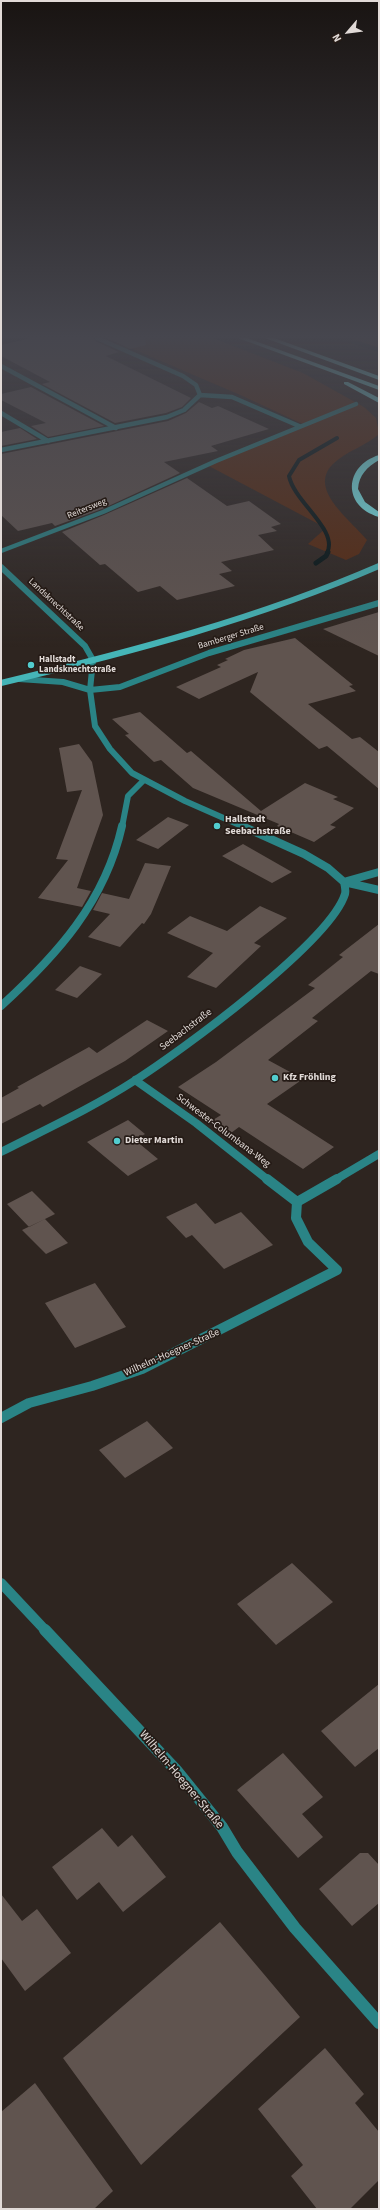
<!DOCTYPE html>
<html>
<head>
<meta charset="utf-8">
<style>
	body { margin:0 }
	#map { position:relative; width:380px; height:2210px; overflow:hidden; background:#2e2520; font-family:"Source Sans 3",sans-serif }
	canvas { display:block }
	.frame { position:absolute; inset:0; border:2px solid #e1dad7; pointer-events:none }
	.north { position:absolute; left:328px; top:12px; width:40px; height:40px; -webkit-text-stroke:3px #251b16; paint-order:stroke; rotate:242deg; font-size:11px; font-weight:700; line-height:16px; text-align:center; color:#e1dad7 }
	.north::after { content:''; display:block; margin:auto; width:14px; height:18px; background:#e1dad7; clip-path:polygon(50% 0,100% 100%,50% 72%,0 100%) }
</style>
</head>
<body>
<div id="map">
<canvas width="380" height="2210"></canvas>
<div class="frame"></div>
<div class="north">N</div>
</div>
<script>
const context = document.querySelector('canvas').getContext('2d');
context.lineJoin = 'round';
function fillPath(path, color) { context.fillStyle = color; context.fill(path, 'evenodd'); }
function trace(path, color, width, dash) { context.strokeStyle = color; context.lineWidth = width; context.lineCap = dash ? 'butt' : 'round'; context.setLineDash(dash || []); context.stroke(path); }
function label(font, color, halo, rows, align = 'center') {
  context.font = font + ' "Source Sans 3",sans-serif'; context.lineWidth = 3.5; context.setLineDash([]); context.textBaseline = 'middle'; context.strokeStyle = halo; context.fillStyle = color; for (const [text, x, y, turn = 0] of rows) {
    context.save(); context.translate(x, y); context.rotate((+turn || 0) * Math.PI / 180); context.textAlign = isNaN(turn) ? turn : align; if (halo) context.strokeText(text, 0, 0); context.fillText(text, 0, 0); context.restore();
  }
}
const green = new Path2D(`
	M 107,338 L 213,338 L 303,373 L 364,407 L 376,418 L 378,428 L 378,435 C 366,445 351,450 339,459 C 302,485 348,517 367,540 L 359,554 L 346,560 L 308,544 L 326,528 L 207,465 L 305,425 L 238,394 Z
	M 351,338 L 379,338 L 379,351 L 346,340 Z`);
const streamFar1 = new Path2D(`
	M 349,338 L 346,339 L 379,350
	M 327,553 C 339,530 294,502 289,476 L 299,460 L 337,438`);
const stream = new Path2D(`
	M 316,563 L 326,556 L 328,552`);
const building = new Path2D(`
	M 31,338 L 93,338 L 95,341 L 119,352 L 106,356 L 191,398 L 182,407 L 166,413 L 115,423 L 42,384 L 50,382 L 1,356 L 1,345 Z
	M 107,338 L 145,338 L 146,345 L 130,349 Z
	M 31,387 L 104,426 L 48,437 L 31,426 L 46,423 L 1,400 L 1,394 Z
	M 199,402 L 212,408 L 218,406 L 269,429 L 211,446 L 218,451 L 164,462 L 180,473 L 102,509 L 55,526 L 52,523 L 18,531 L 1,515 L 1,454 L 168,421 L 186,413 Z
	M 20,428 L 37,439 L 1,446 L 1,432 Z
	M 187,478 L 227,506 L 249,501 L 281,524 L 271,527 L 277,531 L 258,535 L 274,550 L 221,562 L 232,571 L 219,574 L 235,586 L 177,600 L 160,586 L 138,592 L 105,564 L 100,565 L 62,532 L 104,515 Z
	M 379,612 L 379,656 L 323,629 L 346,622 Z
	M 295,638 L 353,685 L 349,686 L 356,691 L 308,704 L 352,739 L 360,737 L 379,752 L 379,789 L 327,746 L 319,749 L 250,692 L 258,672 L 199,699 L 176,687 L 221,667 L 217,665 L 228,660 L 225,659 L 244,650 Z
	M 140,712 L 187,753 L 191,751 L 261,811 L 305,783 L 338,797 L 333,799 L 354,808 L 330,825 L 336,827 L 314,842 L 277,826 L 279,824 L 193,788 L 161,760 L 154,762 L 125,735 L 129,734 L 112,719 Z
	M 79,744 L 92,762 L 103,815 L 77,888 L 91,891 L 82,907 L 38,898 L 68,860 L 56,859 L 82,790 L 67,792 L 59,748 Z
	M 168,817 L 189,825 L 158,849 L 136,840 Z
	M 243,844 L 292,872 L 272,883 L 222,856 Z
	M 145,863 L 171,866 L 151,914 L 144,924 L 142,923 L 120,947 L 88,937 L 110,914 L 93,910 L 102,893 L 129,899 Z
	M 260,906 L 287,918 L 254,943 L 261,946 L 216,988 L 187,977 L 213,953 L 167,933 L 190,916 L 227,931 Z
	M 379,924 L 379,974 L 371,971 L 312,1018 L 318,1021 L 268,1060 L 303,1079 L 267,1104 L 334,1147 L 303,1169 L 239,1127 L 231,1133 L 213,1120 L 221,1115 L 178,1087 L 216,1062 L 315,988 L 308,985 L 343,957 L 339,955 Z
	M 80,966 L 102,974 L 77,998 L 55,990 Z
	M 147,1020 L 168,1031 L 125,1061 L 73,1090 L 43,1107 L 40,1104 L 1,1124 L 1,1098 L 19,1088 L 17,1087 L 89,1047 L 97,1053 Z
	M 128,1120 L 145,1134 L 135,1140 L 158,1159 L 128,1176 L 87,1142 Z
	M 32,1191 L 55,1214 L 29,1227 L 7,1204 Z
	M 196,1203 L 215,1224 L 241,1212 L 273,1245 L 224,1269 L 192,1235 L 186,1238 L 166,1217 Z
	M 45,1219 L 68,1243 L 46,1254 L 22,1230 Z
	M 95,1283 L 126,1327 L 75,1348 L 45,1303 Z
	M 147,1421 L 173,1448 L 125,1478 L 99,1450 Z
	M 292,1563 L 333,1602 L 276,1645 L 237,1604 Z
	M 379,1684 L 379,1748 L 355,1767 L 321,1731 Z
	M 283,1753 L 323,1797 L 302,1814 L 323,1837 L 298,1858 L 237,1790 Z
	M 102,1828 L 118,1847 L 132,1835 L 166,1877 L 123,1912 L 99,1882 L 77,1900 L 52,1867 Z
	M 360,1853 L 368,1853 L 379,1865 L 379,1903 L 352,1926 L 319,1889 Z
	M 1,1894 L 22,1921 L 37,1909 L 71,1953 L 25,1991 L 1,1958 Z
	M 220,1922 L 300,2017 L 141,2165 L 63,2058 Z
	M 325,2048 L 364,2094 L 355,2103 L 379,2132 L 379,2180 L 350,2209 L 317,2209 L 291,2176 L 303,2165 L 258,2109 Z
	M 35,2083 L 113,2191 L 94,2209 L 1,2209 L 1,2112 Z`);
const minorFar4 = new Path2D(`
	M 97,338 L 183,376 L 196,385 L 200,395 L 232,397 L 299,426
	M 1,366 L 116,428
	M 1,413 L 48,441
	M 1,450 L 167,417 L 184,410 L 200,395
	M 1,551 L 103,512 L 216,461 L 356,404`);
const minorFar3 = new Path2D(`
	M 1,567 L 85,646 L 93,660 L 90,690 L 95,726 L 110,749 L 132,773 L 185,801 L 244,827
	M 19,679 L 63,682 L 90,690 L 120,687 L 209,653 L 379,603
	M 122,827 L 128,796 L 144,780`);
const minorFar2 = new Path2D(`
	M 242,826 L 304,854 L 328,868 L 344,882 L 379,890
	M 347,881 L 379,872
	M 1,1006 C 57,955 105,902 122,826
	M 135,1080 L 196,1123 L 268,1180
	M 1,1152 C 46,1129 92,1108 134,1081 C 180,1052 330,942 345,894 C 346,890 345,886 344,882
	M 335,1180 L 379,1154`);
const minorFar1 = new Path2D(`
	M 297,1202 L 337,1179
	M 1,1418 L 29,1403 L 92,1386 L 142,1369 L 337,1270 L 308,1242 L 296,1218 L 297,1202 L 267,1179
	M 1,1583 L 46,1631`);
const minor = new Path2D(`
	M 45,1630 L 176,1770 L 222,1827 L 237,1852 L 295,1928 L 379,2023`);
const secondary = new Path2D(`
	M 1,683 C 130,652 257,619 379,566`);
const motorway = new Path2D(`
	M 238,338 L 247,338 L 379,386 L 379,390 Z
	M 265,338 L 274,338 L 379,376 L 379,380 Z
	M 344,382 L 348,382 L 379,398 L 379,403 L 344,384 Z
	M 379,455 L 379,460 C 367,467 359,475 358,489 L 365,502 L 379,512 L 379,517 C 342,506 344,466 379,455 Z`);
const markers = [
	[31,665,4,"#52cdcf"],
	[217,826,4,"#52cdcf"],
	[275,1078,4,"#52cdcf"],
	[117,1141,4,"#52cdcf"]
];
const farStreetnames = [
	["Reitersweg",87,509,-22],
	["Landsknechtstraße",56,605,43],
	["Bamberger Straße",231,637,-17]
];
const farPoinames = [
	["Hallstadt",39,660],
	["Landsknechtstraße",39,670]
];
const poiNames = [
	["Hallstadt",225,820],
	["Seebachstraße",225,832],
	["Kfz Fröhling",283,1078],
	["Dieter Martin",125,1141]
];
const streetNames = [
	["Seebachstraße",186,1030,-37],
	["Schwester-Columbana-Weg",223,1131,37],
	["Wilhelm-Hoegner-Straße",172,1353,-24]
];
const nearStreetnames = [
	["Wilhelm-Hoegner-Straße",181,1780,50]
];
fillPath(green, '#59290e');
trace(streamFar1, '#031314', 4);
trace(stream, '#031314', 5);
fillPath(building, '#60544f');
trace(minorFar4, '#2a8486', 4.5);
trace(minorFar3, '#2a8486', 6);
trace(minorFar2, '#2a8486', 8);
trace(minorFar1, '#2a8486', 10);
trace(minor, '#2a8486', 12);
trace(secondary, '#45b5b7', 6);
fillPath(motorway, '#80fbfd');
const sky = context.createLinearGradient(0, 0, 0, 648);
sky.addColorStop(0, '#191412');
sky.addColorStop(0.52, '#46464e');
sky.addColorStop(1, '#46464e00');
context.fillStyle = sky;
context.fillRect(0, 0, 380, 648);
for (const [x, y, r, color] of markers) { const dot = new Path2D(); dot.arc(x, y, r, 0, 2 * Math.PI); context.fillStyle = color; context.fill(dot); trace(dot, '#251b16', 1.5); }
label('9px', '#e1dad7', '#251b16', farStreetnames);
label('bold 9px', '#e1dad7', '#251b16', farPoinames, 'left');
label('bold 10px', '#e1dad7', '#251b16', poiNames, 'left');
label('10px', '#e1dad7', '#251b16', streetNames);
label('12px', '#e1dad7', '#251b16', nearStreetnames);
</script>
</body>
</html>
